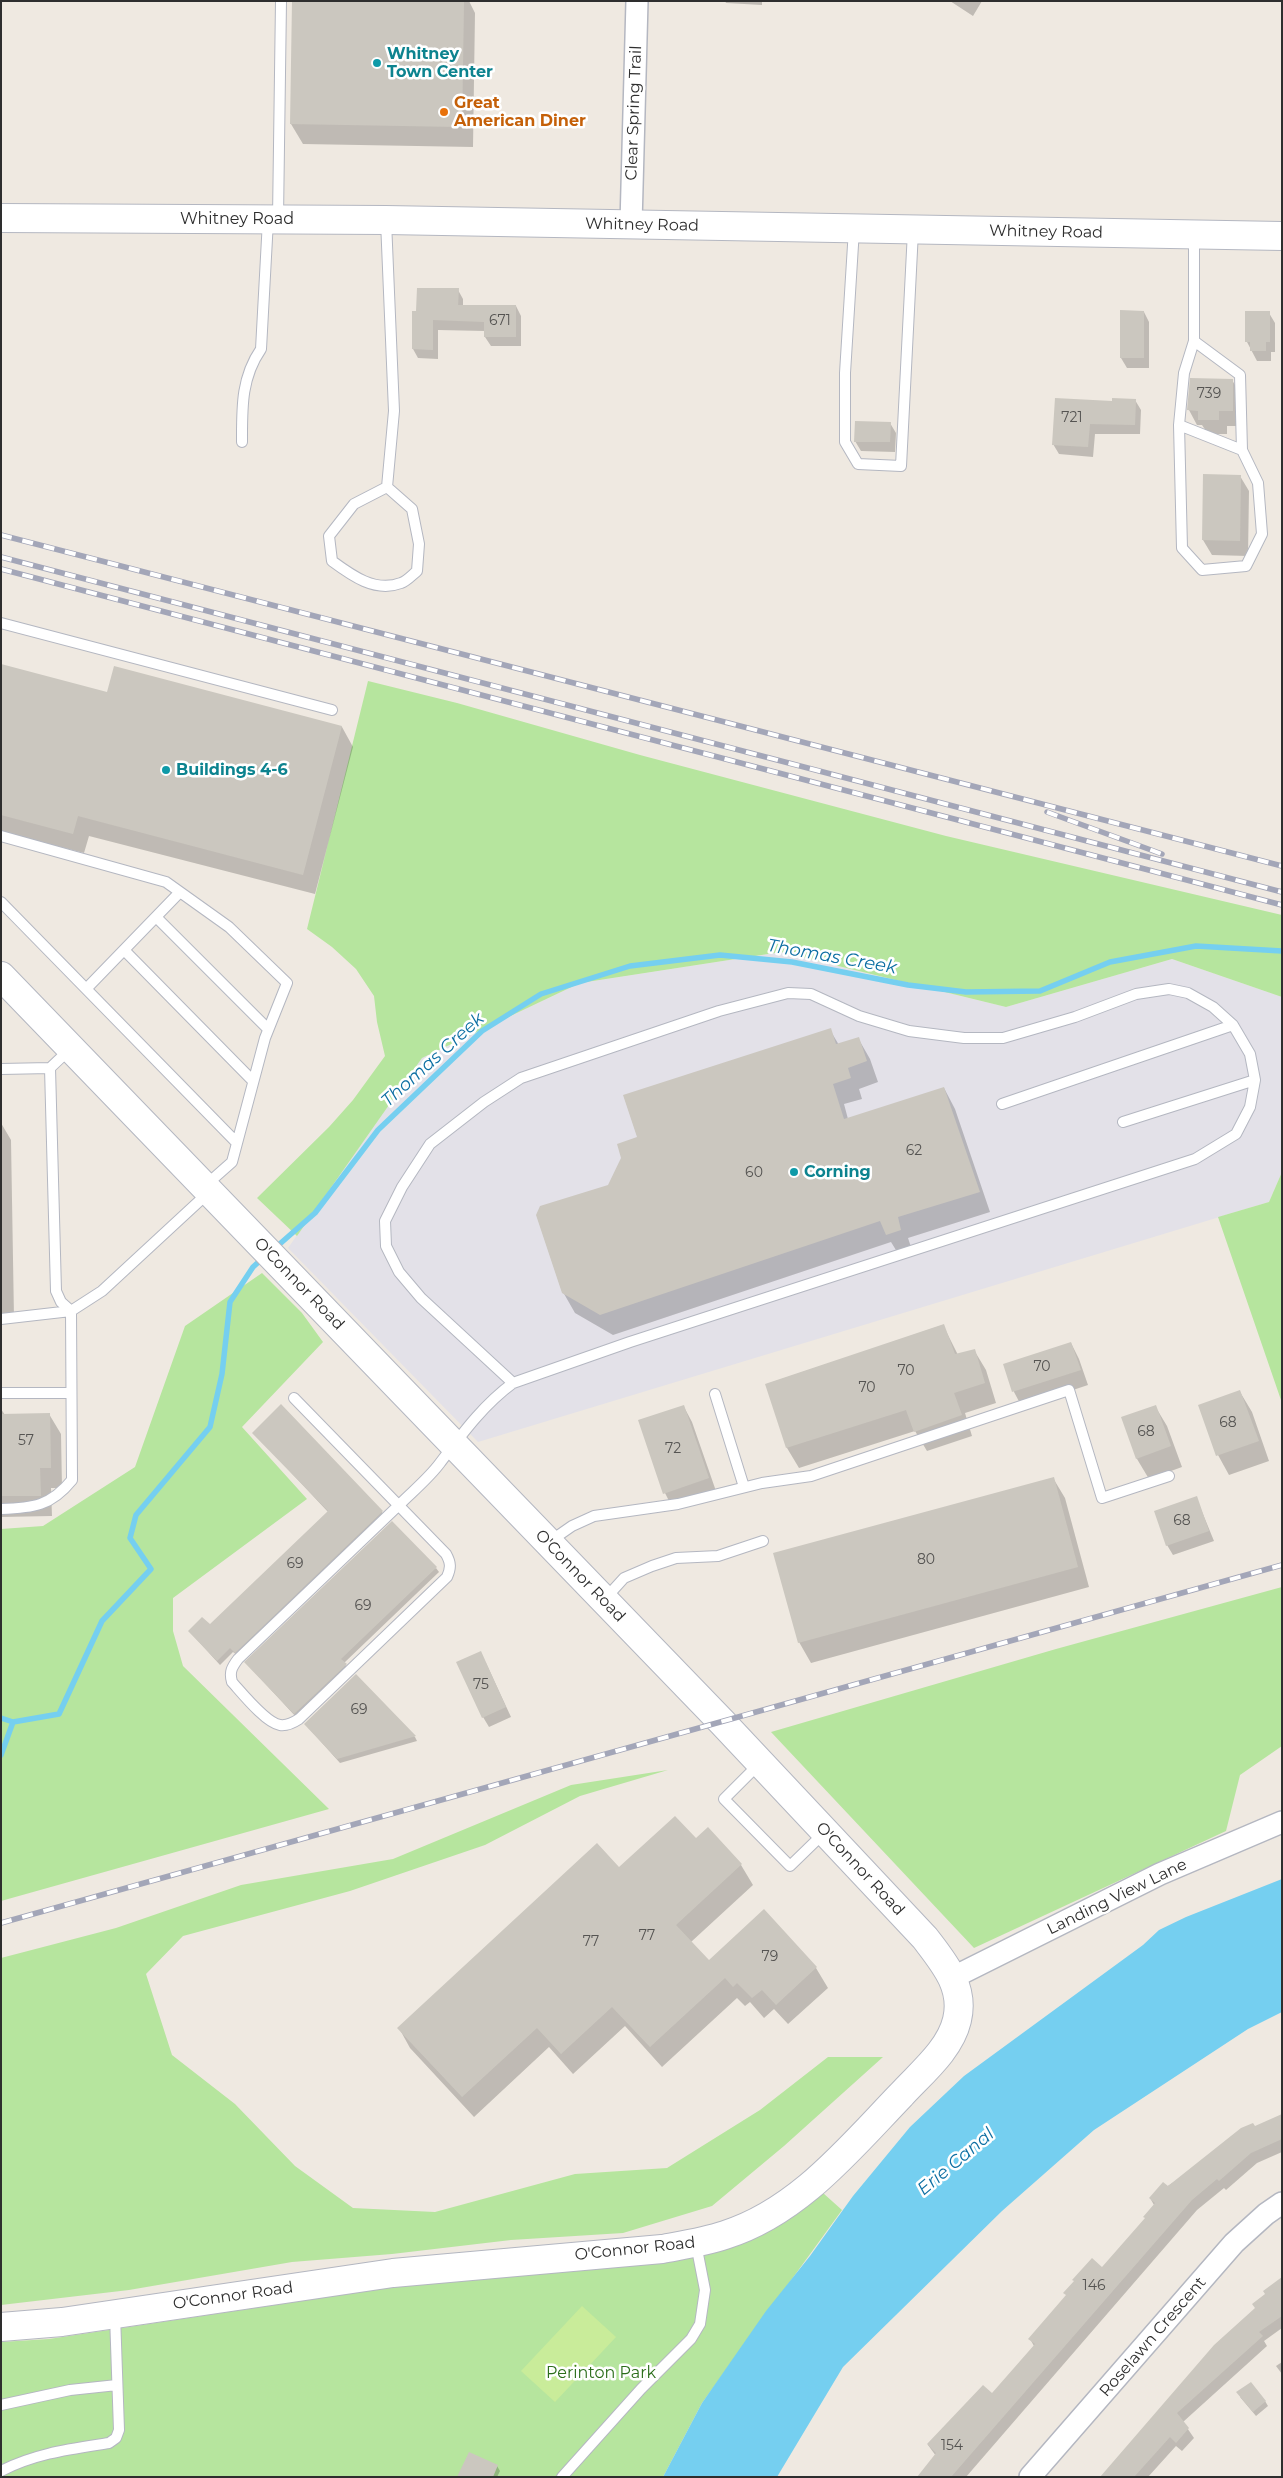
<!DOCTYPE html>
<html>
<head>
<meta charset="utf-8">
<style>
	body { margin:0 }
	#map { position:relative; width:1283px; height:2478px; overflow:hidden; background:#efe9e1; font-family:Montserrat,sans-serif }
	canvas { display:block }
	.frame { position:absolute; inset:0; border:2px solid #2e2e2e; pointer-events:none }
</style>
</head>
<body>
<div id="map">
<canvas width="1283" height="2478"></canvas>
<div class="frame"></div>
</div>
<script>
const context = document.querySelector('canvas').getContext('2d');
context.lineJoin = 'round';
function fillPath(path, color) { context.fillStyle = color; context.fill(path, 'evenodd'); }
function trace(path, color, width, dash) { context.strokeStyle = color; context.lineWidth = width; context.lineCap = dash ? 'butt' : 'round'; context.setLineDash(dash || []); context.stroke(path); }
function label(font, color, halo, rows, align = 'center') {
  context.font = font + ' Montserrat,sans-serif'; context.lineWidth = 5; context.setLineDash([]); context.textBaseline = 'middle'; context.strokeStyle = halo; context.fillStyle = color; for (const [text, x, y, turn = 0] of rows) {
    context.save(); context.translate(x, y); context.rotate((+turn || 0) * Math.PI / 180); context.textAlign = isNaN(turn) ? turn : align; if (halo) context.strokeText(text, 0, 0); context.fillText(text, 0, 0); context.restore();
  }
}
const industrial = new Path2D(`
	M 781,952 L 1006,1007 L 1172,959 L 1282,997 L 1282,1172 L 1269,1202 L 478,1442 L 288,1248 L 422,1058 L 580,983 Z`);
const green = new Path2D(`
	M 368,681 L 457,703 L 640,755 L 946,836 L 1282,915 L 1282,997 L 1172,959 L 1006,1007 L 781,952 L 580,983 L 422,1058 L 297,1236 L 257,1198 L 329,1127 L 353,1100 L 385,1056 L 377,1022 L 374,996 L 356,969 L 332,947 L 307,929 Z
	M 1282,1172 L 1282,1403 L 1218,1217 L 1269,1202 Z
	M 262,1273 L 302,1313 L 323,1342 L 242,1427 L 307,1499 L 173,1598 L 173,1631 L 183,1666 L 329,1809 L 1,1901 L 1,1529 L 43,1526 L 135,1467 L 185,1326 Z
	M 1282,1587 L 1282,1746 L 1240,1775 L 1226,1831 L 974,1948 L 771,1732 L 1056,1649 Z
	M 668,1770 L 580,1796 L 485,1845 L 350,1891 L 183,1936 L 146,1974 L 172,2055 L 235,2104 L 295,2166 L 353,2208 L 435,2212 L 575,2174 L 667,2168 L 760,2110 L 828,2057 L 883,2057 L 784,2146 L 712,2206 L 623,2233 L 511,2240 L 392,2254 L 292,2262 L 129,2290 L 1,2305 L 1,1958 L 116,1928 L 241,1885 L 393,1859 L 571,1785 Z
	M 823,2193 L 842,2210 L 702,2403 L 663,2477 L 1,2477 L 1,2342 L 49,2339 L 393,2287 L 662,2263 L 731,2248 L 763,2234 L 789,2218 Z`);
const pitch = new Path2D(`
	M 582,2306 L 616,2337 L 555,2402 L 521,2371 Z`);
const water = new Path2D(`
	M 1282,1879 L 1282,2012 L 1248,2029 L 1094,2130 L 1002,2211 L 843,2367 L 777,2477 L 663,2477 L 702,2403 L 766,2311 L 810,2256 L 853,2196 L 910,2127 L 964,2076 L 1143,1945 L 1159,1930 L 1186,1917 Z`);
const shadow = new Path2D(`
	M 293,1 L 469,1 L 475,13 L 473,147 L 303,144 L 291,124 Z
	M 725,1 L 762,1 L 762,5 L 726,3 Z
	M 950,1 L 982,1 L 973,16 Z
	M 458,290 L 463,299 L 463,306 L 516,306 L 521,316 L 521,346 L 491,346 L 485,337 L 485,331 L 438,330 L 438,359 L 418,358 L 413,349 L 413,313 Z
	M 1144,312 L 1149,322 L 1149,368 L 1127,368 L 1121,358 Z
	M 1269,313 L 1275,323 L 1275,352 L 1271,352 L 1271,361 L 1257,361 L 1247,342 Z
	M 1232,380 L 1241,395 L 1241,426 L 1227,426 L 1227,434 L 1208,434 L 1202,425 L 1197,425 L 1189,410 Z
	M 1135,400 L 1141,410 L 1140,434 L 1095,434 L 1093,457 L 1059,454 L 1053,444 L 1114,403 Z
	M 890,423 L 896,433 L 895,452 L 861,451 L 855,441 Z
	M 1240,476 L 1249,491 L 1248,556 L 1212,555 L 1203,540 Z
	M 1,665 L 108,693 L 342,727 L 353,747 L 315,894 L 89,836 L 84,853 L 1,832 Z
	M 830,1030 L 839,1045 L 858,1038 L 870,1059 L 878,1082 L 859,1089 L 862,1099 L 844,1104 L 848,1119 L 944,1088 L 955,1109 L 990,1212 L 908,1238 L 912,1250 L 899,1255 L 891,1242 L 613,1335 L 575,1313 L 563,1292 L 609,1186 L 639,1137 Z
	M 1,1123 L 11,1140 L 14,1318 L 1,1318 Z
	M 943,1325 L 958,1355 L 974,1350 L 986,1370 L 996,1403 L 965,1413 L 972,1436 L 927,1451 L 915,1431 L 799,1468 L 787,1448 L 767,1384 Z
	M 1071,1343 L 1079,1359 L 1088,1385 L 1022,1407 L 1014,1392 L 1005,1365 Z
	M 1240,1392 L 1252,1412 L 1269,1461 L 1229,1475 L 1218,1455 Z
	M 1155,1406 L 1167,1426 L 1182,1467 L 1149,1479 L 1137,1459 L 1122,1418 Z
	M 684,1407 L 692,1422 L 717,1494 L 673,1509 L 665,1493 L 639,1421 Z
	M 1,1409 L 5,1415 L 49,1414 L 61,1434 L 62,1488 L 51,1488 L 52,1516 L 1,1517 Z
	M 254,1433 L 382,1512 L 384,1516 L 238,1656 L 233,1652 L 220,1665 L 189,1631 L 210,1626 L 328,1512 Z
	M 1053,1478 L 1065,1498 L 1089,1587 L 811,1663 L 799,1642 Z
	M 1196,1497 L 1214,1541 L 1173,1555 L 1167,1545 Z
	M 436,1568 L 439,1572 L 344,1663 L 348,1669 L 297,1718 L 246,1663 Z
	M 486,1663 L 511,1717 L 489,1727 L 483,1717 Z
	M 356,1675 L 415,1737 L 417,1741 L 340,1763 L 305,1724 Z
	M 696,1840 L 741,1865 L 753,1885 L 691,1942 L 709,1961 L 816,1968 L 828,1988 L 788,2024 L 774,2009 L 764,2018 L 750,2002 L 745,2006 L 737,1998 L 662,2067 L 625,2026 L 573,2074 L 549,2047 L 474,2117 L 410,2048 L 399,2028 L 619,1869 Z
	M 1282,2115 L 1282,2152 L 1257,2163 L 1226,2190 L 1224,2188 L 1197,2210 L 966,2477 L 918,2477 L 936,2456 L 928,2445 L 992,2395 L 1034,2346 L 1030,2339 L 1102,2269 L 1146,2219 L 1154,2205 L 1150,2198 L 1254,2128 Z
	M 1282,2279 L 1282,2328 L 1264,2341 L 1267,2346 L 1183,2422 L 1194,2438 L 1182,2451 L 1176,2446 L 1148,2477 L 1102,2477 Z
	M 1282,2362 L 1282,2374 L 1276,2366 Z
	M 1240,2397 L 1265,2401 L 1268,2406 L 1256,2416 Z
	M 497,2466 L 500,2471 L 497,2477 L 459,2477 Z`);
const stream = new Path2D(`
	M 274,1249 L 315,1213 L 378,1130 L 482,1031 L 541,994 L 630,966 L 720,955 L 792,962 L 908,985 L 966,992 L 1040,991 L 1110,962 L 1196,946 L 1282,951
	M 1,1718 L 13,1722 L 59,1714 L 102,1621 L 151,1569 L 130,1538 L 136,1515 L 210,1427 L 222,1374 L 230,1302 L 253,1267 L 263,1258
	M 1,1755 L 13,1722`);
const building = new Path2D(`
	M 292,1 L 464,1 L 462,127 L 290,124 Z
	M 417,288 L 459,288 L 458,305 L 516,305 L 516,337 L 484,337 L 484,322 L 433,320 L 433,350 L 412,349 L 412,311 L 416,311 Z
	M 1120,310 L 1144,311 L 1144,358 L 1120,358 Z
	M 1245,311 L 1270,311 L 1270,342 L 1266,342 L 1266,351 L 1250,351 L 1250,342 L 1245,342 Z
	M 1190,378 L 1233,379 L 1233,411 L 1219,411 L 1219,420 L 1198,420 L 1198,411 L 1187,410 Z
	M 1055,398 L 1112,401 L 1112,398 L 1136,399 L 1135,425 L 1090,424 L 1088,447 L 1052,445 Z
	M 855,421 L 891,422 L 890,442 L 854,442 Z
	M 1203,474 L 1241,475 L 1240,541 L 1202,540 Z
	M 1,664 L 107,692 L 114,666 L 342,726 L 303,875 L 78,816 L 73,834 L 1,815 Z
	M 831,1028 L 836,1044 L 859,1037 L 867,1061 L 848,1068 L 851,1078 L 833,1084 L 844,1119 L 944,1087 L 980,1192 L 898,1217 L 901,1230 L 886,1235 L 880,1221 L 600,1315 L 562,1293 L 536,1215 L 540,1206 L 608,1185 L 621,1158 L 617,1144 L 637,1137 L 623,1095 Z
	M 944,1324 L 955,1354 L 975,1349 L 985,1383 L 954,1393 L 962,1415 L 914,1432 L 906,1410 L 786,1448 L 765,1384 Z
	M 1071,1342 L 1081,1370 L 1012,1392 L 1003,1364 Z
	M 1240,1390 L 1259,1441 L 1216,1456 L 1198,1405 Z
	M 281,1404 L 383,1511 L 235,1653 L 230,1648 L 217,1661 L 188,1631 L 202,1617 L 210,1624 L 328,1511 L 252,1433 Z
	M 684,1405 L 709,1478 L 663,1494 L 638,1420 Z
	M 1156,1405 L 1171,1446 L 1136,1459 L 1121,1417 Z
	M 50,1413 L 51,1468 L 40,1468 L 41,1496 L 1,1496 L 1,1414 Z
	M 1054,1477 L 1078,1567 L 798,1643 L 773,1553 Z
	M 1197,1496 L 1209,1531 L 1166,1546 L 1154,1511 Z
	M 392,1521 L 437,1567 L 341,1659 L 347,1664 L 294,1714 L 244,1662 Z
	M 481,1651 L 506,1707 L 482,1718 L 456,1662 Z
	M 356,1674 L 416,1736 L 337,1759 L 304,1724 Z
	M 675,1816 L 696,1838 L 708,1827 L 742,1864 L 676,1925 L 709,1960 L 764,1909 L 817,1967 L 776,2005 L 762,1990 L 752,1998 L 737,1983 L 733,1987 L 725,1978 L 650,2047 L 612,2007 L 561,2054 L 537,2028 L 462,2097 L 397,2028 L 597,1843 L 619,1867 Z
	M 1282,2114 L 1282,2139 L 1251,2153 L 1219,2181 L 1217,2179 L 1192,2200 L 951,2477 L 917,2477 L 936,2453 L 927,2444 L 983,2385 L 992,2393 L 1035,2344 L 1028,2339 L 1066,2295 L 1063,2293 L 1074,2281 L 1072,2280 L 1092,2258 L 1102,2267 L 1145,2218 L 1143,2217 L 1155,2203 L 1149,2198 L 1163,2182 L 1168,2186 L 1241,2128 L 1253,2123 L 1255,2126 Z
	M 1282,2277 L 1282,2316 L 1259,2332 L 1263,2336 L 1177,2413 L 1189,2428 L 1176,2443 L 1170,2437 L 1134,2477 L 1100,2477 L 1214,2345 L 1255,2308 L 1252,2304 L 1265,2294 L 1263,2291 Z
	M 1251,2382 L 1266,2401 L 1253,2412 L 1236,2392 Z
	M 469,2452 L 498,2465 L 493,2477 L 457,2477 Z`);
const lane = new Path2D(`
	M 278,218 L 281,1
	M 386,221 L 394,411 L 387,487 L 354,504 L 329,536 L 332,561 C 351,575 375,593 401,583 C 407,581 412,575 417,571 L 419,544 L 412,509 L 387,487
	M 854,229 L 845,373 L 845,442 L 858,464 L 901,466 L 913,231
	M 1194,341 L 1240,375 L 1242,450
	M 1179,425 L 1242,450 L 1258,483 L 1262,534 L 1246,566 L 1202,570 L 1182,548 L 1179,425 L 1184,373 L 1194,341 L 1194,235
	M 242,442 C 242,408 241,378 261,349 L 268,220
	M 1,623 L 332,710
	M 1,836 L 166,882 L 229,927 L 287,983 L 265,1038 L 232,1162 L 206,1185
	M 1,902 L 237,1143
	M 156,917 L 268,1029
	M 124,950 L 253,1081
	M 87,988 L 180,892
	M 1,1069 L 50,1068
	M 1002,1104 L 1233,1025
	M 1123,1122 L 1255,1080
	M 1,1319 L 71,1311 L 102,1291 L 208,1193
	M 1,1393 L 71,1393
	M 715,1394 L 744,1487
	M 294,1398 L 446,1554 C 451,1563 451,1568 447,1577 L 299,1719 C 293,1723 287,1726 280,1725 C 266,1723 242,1693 232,1682 C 229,1672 232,1667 238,1659 L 399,1505 C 413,1491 429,1478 440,1463 C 462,1434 483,1405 513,1383 L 630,1342 L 1195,1159 L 1236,1134 L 1250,1107 L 1255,1080 L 1250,1054 L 1233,1025 L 1213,1007 L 1188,993 L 1169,989 L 1136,994 L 1075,1017 L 1003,1038 L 964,1038 L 909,1031 L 859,1016 L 811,994 L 788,993 L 719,1011 L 521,1078 L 484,1102 L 430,1144 L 402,1187 L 385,1221 L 386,1246 L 399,1272 L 421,1298 L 513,1383
	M 1,1509 C 33,1508 51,1506 72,1480 L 71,1311 L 61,1302 L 56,1291 L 50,1068 L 70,1049
	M 549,1542 L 572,1526 L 594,1516 L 678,1504 L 762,1483 L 811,1476 L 1069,1390 L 1102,1498 L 1169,1476
	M 604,1600 L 624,1578 L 652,1566 L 676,1558 L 718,1556 L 763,1541
	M 759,1764 L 724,1799 L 790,1866 L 825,1832
	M 1,2405 L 70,2390 L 117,2385
	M 1,2471 C 36,2453 71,2449 109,2443 L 116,2438 L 119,2430 L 115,2315
	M 562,2477 L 641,2389 L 691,2339 L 700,2324 L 705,2290 L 696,2244`);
const street = new Path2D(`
	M 631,224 L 637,1
	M 954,1977 L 1160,1874 L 1282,1822
	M 1030,2477 L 1234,2243 L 1266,2214 L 1282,2203`);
const secondary = new Path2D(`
	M 1,218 L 386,220 L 1282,236
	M 1,976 L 722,1722 L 925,1938 C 944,1963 965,1987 957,2020 C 950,2050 921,2073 901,2095 C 849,2149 798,2212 725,2235 C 704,2242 683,2245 662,2249 L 393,2273 L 62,2322 L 1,2327`);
const rail = new Path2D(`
	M 1,535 L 1282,866
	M 1,557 L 1282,892
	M 1,569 L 1282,905
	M 1047,812 L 1162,854
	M 1,1923 L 1282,1565`);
const markers = [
	[377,63,5,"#0f9aa8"],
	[444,112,5,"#e8710a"],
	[166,770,5,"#0f9aa8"],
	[794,1172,5,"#0f9aa8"]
];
const numberNames = [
	["671",500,321],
	["739",1209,394],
	["721",1072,418],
	["62",914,1151],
	["60",754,1173],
	["70",1042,1367],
	["70",906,1371],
	["70",867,1388],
	["68",1228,1423],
	["68",1146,1432],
	["57",26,1441],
	["72",673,1449],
	["68",1182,1521],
	["80",926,1560],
	["69",295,1564],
	["69",363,1606],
	["75",481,1685],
	["69",359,1710],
	["77",647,1936],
	["77",591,1942],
	["79",770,1957],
	["146",1094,2286],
	["154",952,2446]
];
const cultureNames = [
	["Whitney",387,54],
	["Town Center",387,72],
	["Buildings 4-6",176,770],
	["Corning",804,1172]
];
const foodNames = [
	["Great",454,103],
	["American Diner",454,121]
];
const streetNames = [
	["Clear Spring Trail",634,113,-88],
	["Whitney Road",237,219],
	["Whitney Road",642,225,1],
	["Whitney Road",1046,232,1],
	["O'Connor Road",299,1284,46],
	["O'Connor Road",580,1576,46],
	["O'Connor Road",860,1869,47],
	["Landing View Lane",1117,1897,-26],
	["O'Connor Road",635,2249,-6],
	["O'Connor Road",233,2296,-8],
	["Roselawn Crescent",1153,2337,-49]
];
const parkNames = [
	["Perinton Park",601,2373]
];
const waterNames = [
	["Thomas Creek",832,957,10],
	["Thomas Creek",433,1060,-42],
	["Erie Canal",956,2162,-40]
];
fillPath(industrial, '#e3e1e8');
fillPath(green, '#b6e59e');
fillPath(pitch, '#c9ec9a');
fillPath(water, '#75cff0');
fillPath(shadow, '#0003');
trace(stream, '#75cff0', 5.5);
fillPath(building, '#cbc7bf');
trace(lane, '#b4b7c1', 12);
trace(street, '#b4b7c1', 24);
trace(secondary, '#b4b7c1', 30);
trace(lane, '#fff', 10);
trace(street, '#fff', 21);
trace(secondary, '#fff', 28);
trace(rail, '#a3a6b8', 5.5);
trace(rail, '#fff', 4, [11]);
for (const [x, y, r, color] of markers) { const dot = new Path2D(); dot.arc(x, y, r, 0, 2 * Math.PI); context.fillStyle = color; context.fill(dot); trace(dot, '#fff', 2); }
label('14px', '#555452', null, numberNames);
label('bold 16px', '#0d838f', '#fff', cultureNames, 'left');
label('bold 16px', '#c56008', '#fff', foodNames, 'left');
label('16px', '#2e2e2e', '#fff', streetNames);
label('16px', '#2c6e1b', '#fff', parkNames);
label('italic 18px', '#0d6fa3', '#fff', waterNames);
</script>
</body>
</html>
